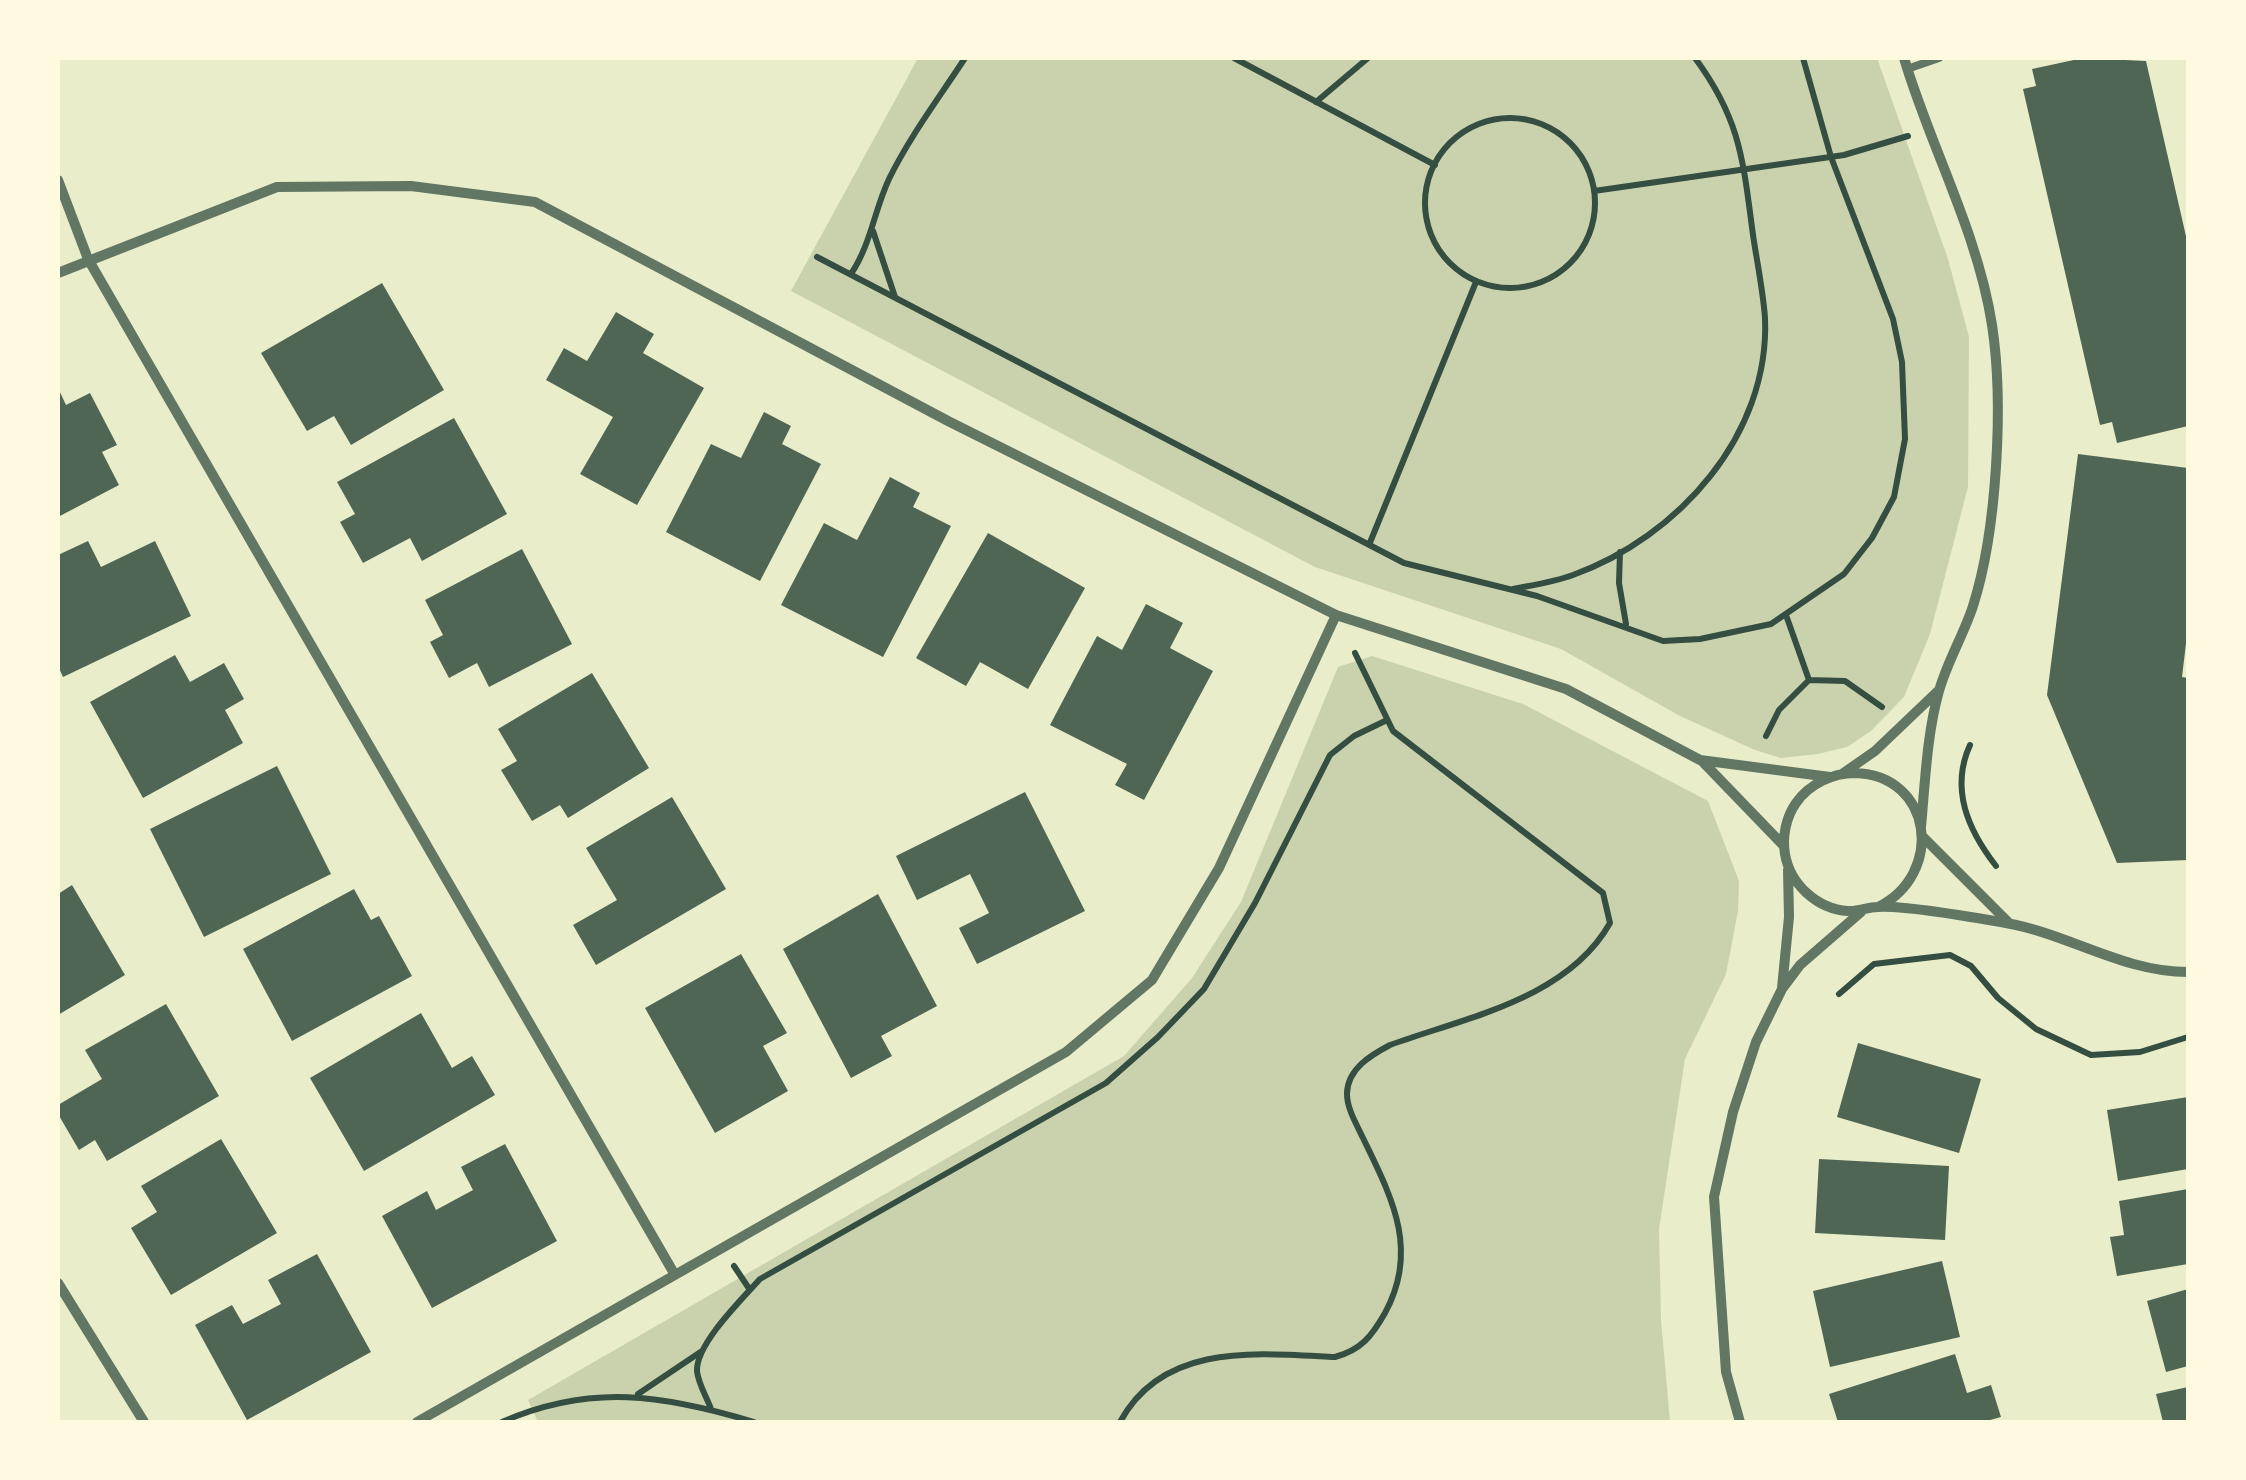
<!DOCTYPE html>
<html>
<head>
<meta charset="utf-8">
<style>
	body { margin:0 }
	#map { position:relative; width:2246px; height:1480px; overflow:hidden; background:#e9edc9; font-family:"Exo 2",sans-serif }
	canvas { display:block }
	.frame { position:absolute; inset:0; border:60px solid #fefae0; pointer-events:none }
</style>
</head>
<body>
<div id="map">
<canvas width="2246" height="1480"></canvas>
<div class="frame"></div>
</div>
<script>
const context = document.querySelector('canvas').getContext('2d');
context.lineJoin = 'round';
function fillPath(path, color) { context.fillStyle = color; context.fill(path, 'evenodd'); }
function trace(path, color, width, dash) { context.strokeStyle = color; context.lineWidth = width; context.lineCap = dash ? 'butt' : 'round'; context.setLineDash(dash || []); context.stroke(path); }
const green = new Path2D(`
	M 918,58 L 1877,58 L 1948,259 L 1969,337 L 1968,487 L 1930,634 L 1904,697 L 1871,731 L 1847,747 L 1818,754 L 1781,758 L 1755,750 L 1680,716 L 1561,649 L 1315,567 L 791,291 Z
	M 1372,656 L 1523,704 L 1708,801 L 1739,881 L 1738,911 L 1726,974 L 1685,1059 L 1659,1229 L 1661,1320 L 1670,1422 L 538,1422 L 528,1400 L 1124,1056 L 1192,978 L 1241,902 L 1338,667 Z`);
const building = new Path2D(`
	M 2083,58 L 2146,61 L 2188,245 L 2188,426 L 2117,443 L 2112,422 L 2100,425 L 2023,89 L 2036,86 L 2032,69 Z
	M 382,283 L 444,390 L 351,445 L 334,416 L 307,431 L 261,353 Z
	M 616,312 L 654,334 L 643,353 L 704,388 L 637,505 L 580,474 L 613,417 L 546,380 L 564,348 L 587,361 Z
	M 58,388 L 66,405 L 90,393 L 117,445 L 102,452 L 119,485 L 58,517 Z
	M 764,412 L 791,426 L 782,444 L 821,464 L 760,581 L 666,532 L 711,444 L 741,458 Z
	M 454,418 L 507,514 L 422,561 L 410,538 L 363,563 L 340,522 L 355,514 L 337,482 Z
	M 2078,454 L 2188,468 L 2188,627 L 2182,677 L 2188,678 L 2188,860 L 2117,863 L 2047,695 Z
	M 890,477 L 920,493 L 913,507 L 951,526 L 883,657 L 781,605 L 824,523 L 857,540 Z
	M 988,533 L 1085,588 L 1028,689 L 980,662 L 966,686 L 916,658 Z
	M 88,541 L 101,567 L 155,541 L 191,616 L 63,677 L 58,666 L 58,555 Z
	M 522,549 L 572,644 L 489,687 L 477,663 L 449,678 L 430,642 L 443,635 L 425,600 Z
	M 1146,604 L 1183,623 L 1170,648 L 1213,671 L 1144,800 L 1115,785 L 1127,764 L 1050,725 L 1097,636 L 1122,650 Z
	M 175,655 L 190,682 L 224,663 L 244,699 L 225,710 L 243,743 L 143,798 L 90,702 Z
	M 592,673 L 649,768 L 568,818 L 560,805 L 532,821 L 501,770 L 517,761 L 498,729 Z
	M 277,766 L 331,874 L 204,937 L 150,829 Z
	M 1025,792 L 1085,911 L 977,964 L 959,928 L 989,913 L 970,874 L 917,900 L 896,856 Z
	M 672,797 L 726,889 L 596,965 L 573,925 L 617,900 L 586,848 Z
	M 72,885 L 125,975 L 58,1015 L 58,894 Z
	M 354,889 L 371,920 L 379,916 L 412,976 L 292,1041 L 243,949 Z
	M 878,894 L 937,1006 L 881,1036 L 892,1056 L 851,1078 L 783,949 Z
	M 741,954 L 787,1033 L 763,1046 L 788,1091 L 715,1133 L 645,1008 Z
	M 166,1004 L 219,1096 L 107,1161 L 95,1140 L 79,1150 L 58,1114 L 58,1105 L 102,1079 L 85,1050 Z
	M 421,1013 L 452,1068 L 472,1056 L 495,1095 L 364,1171 L 310,1078 Z
	M 1858,1043 L 1981,1079 L 1959,1153 L 1837,1117 Z
	M 2188,1097 L 2188,1169 L 2118,1181 L 2107,1110 Z
	M 221,1139 L 277,1233 L 171,1295 L 131,1228 L 157,1212 L 141,1186 Z
	M 505,1144 L 557,1241 L 432,1308 L 382,1216 L 427,1191 L 436,1210 L 473,1190 L 461,1167 Z
	M 1819,1159 L 1949,1166 L 1945,1240 L 1815,1233 Z
	M 2188,1189 L 2188,1264 L 2117,1276 L 2110,1237 L 2124,1235 L 2119,1201 Z
	M 317,1254 L 371,1352 L 247,1420 L 195,1325 L 232,1305 L 243,1324 L 281,1304 L 268,1280 Z
	M 1942,1261 L 1960,1337 L 1830,1367 L 1813,1291 Z
	M 2188,1289 L 2188,1366 L 2166,1372 L 2147,1301 Z
	M 1955,1354 L 1967,1393 L 1991,1385 L 2001,1417 L 1983,1422 L 1838,1422 L 1829,1394 Z
	M 2188,1387 L 2188,1422 L 2163,1422 L 2156,1394 Z`);
const path = new Path2D(`
	M 1234,58 L 1435,165
	M 1316,102 L 1368,58
	M1425 203a85 85 0 1 1 170 0a85 85 0 1 1-170 0Z
	M 1594,191 L 1844,155 L 1908,136
	M 873,231 L 895,297
	M 817,257 L 1404,563 L 1537,596 L 1663,641 L 1700,639 L 1771,624 L 1844,574 L 1872,538 L 1894,497 L 1905,439 L 1902,362 L 1893,319 L 1831,157 L 1803,58
	M 851,274 C 871,244 874,211 889,179 C 910,136 939,98 965,58
	M 1369,545 L 1476,282
	M 1620,552 L 1619,583 L 1626,624
	M 1513,589 C 1533,585 1554,582 1573,575 C 1678,537 1770,435 1765,318 C 1763,290 1757,262 1753,235 C 1743,161 1741,120 1695,58
	M 1786,615 L 1809,680
	M 1766,736 L 1779,710 L 1809,680 L 1845,681 L 1882,707
	M 1970,745 C 1950,789 1968,830 1996,866
	M 1839,994 L 1874,964 L 1950,955 L 1971,966 L 1998,998 L 2036,1029 L 2091,1055 L 2140,1052 L 2188,1037
	M 734,1266 L 750,1290
	M 638,1394 L 702,1351
	M 711,1409 C 707,1398 698,1383 697,1371 C 696,1344 742,1299 760,1279 L 1106,1083 L 1158,1037 L 1204,989 L 1255,903 L 1330,755 L 1354,736 L 1385,721
	M 502,1422 C 591,1383 664,1395 754,1422
	M 1120,1422 C 1163,1342 1257,1353 1335,1357 C 1361,1350 1372,1336 1385,1313 C 1420,1249 1391,1196 1363,1138 C 1357,1125 1347,1109 1347,1094 C 1347,1069 1371,1055 1390,1045 C 1467,1017 1567,999 1610,923 L 1603,893 L 1393,731 L 1355,653`);
const service = new Path2D(`
	M 1907,69 L 1939,58`);
const minor = new Path2D(`
	M 1904,58 C 1930,146 1978,233 1992,325 C 2004,403 1997,531 1973,606 C 1964,634 1947,662 1939,691 C 1927,733 1925,783 1921,827
	M 58,180 L 88,259 L 675,1275
	M 58,273 L 277,187 L 411,186 L 535,202 L 948,421 L 1336,615 L 1566,689 L 1700,760 L 1830,777
	M 1701,760 L 1784,846
	M 1842,774 L 1875,751 L 1939,690
	M 1923,837 L 2008,922
	M 1878,907 C 1945,874 1933,775 1855,773 C 1833,773 1809,784 1796,803 C 1786,817 1782,837 1785,854 C 1790,884 1817,909 1848,911 C 1858,912 1867,907 1878,907 C 1905,905 1977,918 2006,923 C 2069,934 2123,972 2188,972
	M 1782,988 L 1789,917 L 1788,870
	M 58,1283 L 144,1422
	M 417,1422 L 1066,1052 L 1152,980 L 1219,868 L 1336,615
	M 1740,1422 L 1726,1372 L 1714,1197 L 1733,1112 L 1756,1042 L 1782,989 L 1800,965 L 1861,912`);
fillPath(green, '#cad2ad');
fillPath(building, '#4f6655');
trace(path, '#344e41', 6);
trace(service, '#617663', 8);
trace(minor, '#617663', 10);
</script>
</body>
</html>
